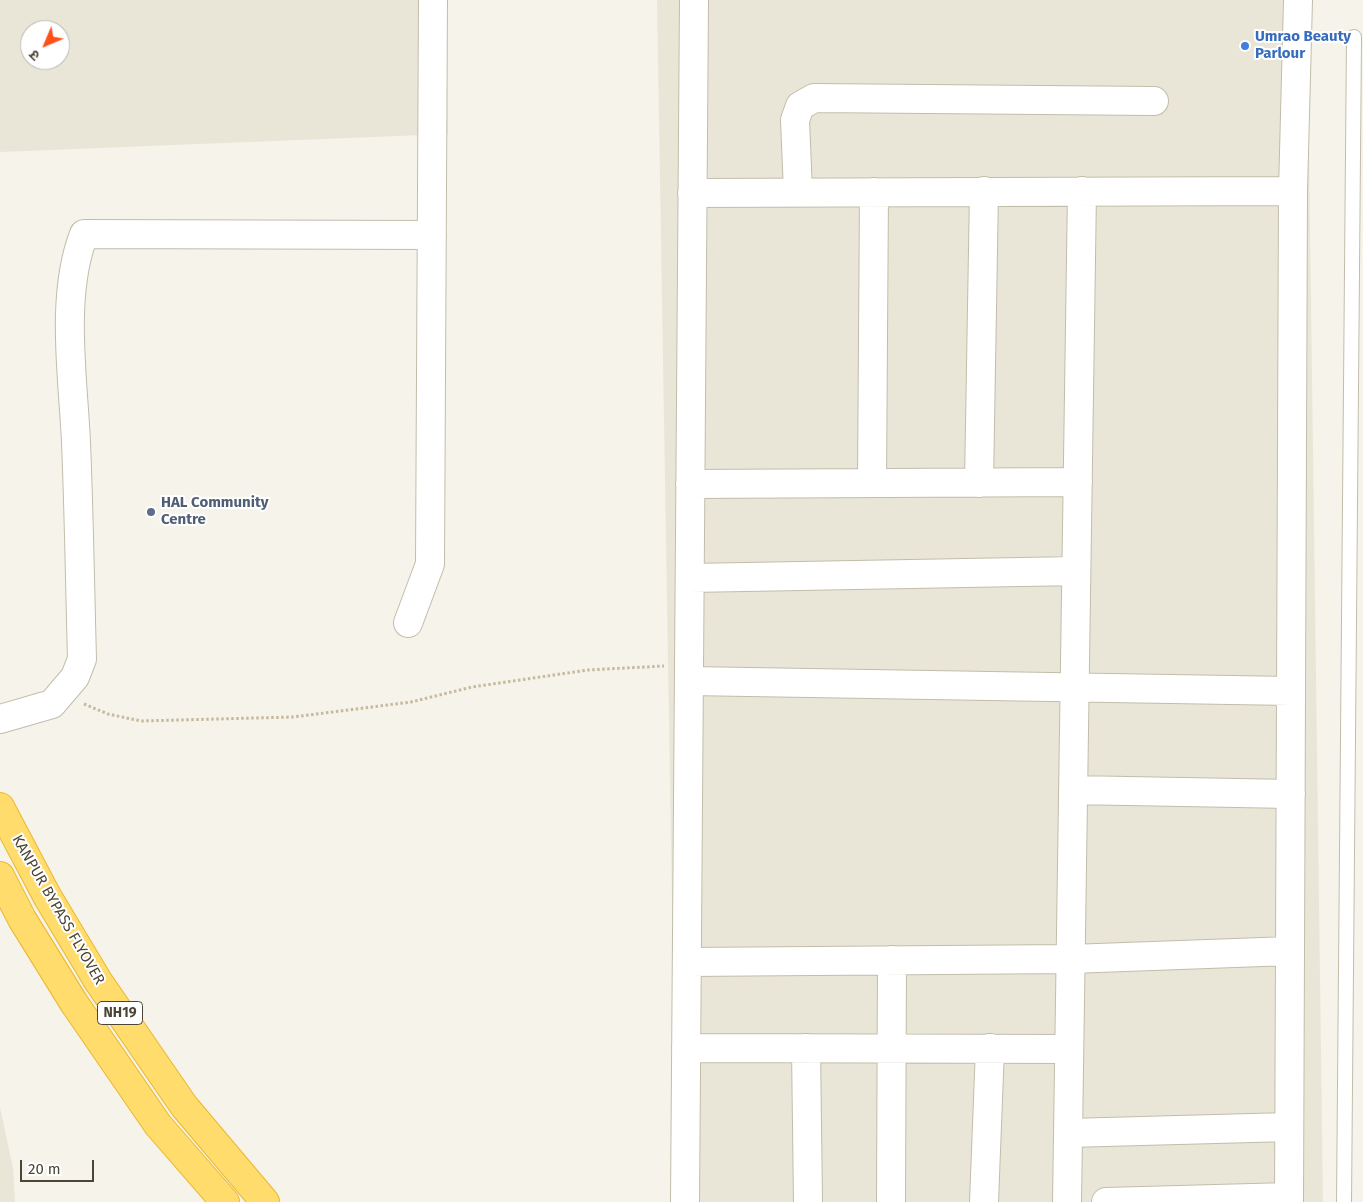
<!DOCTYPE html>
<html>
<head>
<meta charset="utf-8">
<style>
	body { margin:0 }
	#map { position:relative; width:1363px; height:1202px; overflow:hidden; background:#f6f3ea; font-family:"Fira Sans","Noto Sans Devanagari",sans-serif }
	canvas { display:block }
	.north { position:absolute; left:20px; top:20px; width:50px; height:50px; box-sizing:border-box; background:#fff; border:1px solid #b7b5af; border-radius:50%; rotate:225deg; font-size:14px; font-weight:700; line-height:20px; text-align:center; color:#4b4537 }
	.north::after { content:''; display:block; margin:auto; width:18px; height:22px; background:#ff5018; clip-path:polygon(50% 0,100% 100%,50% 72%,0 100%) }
	.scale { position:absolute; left:20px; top:1160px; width:74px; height:22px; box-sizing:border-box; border:2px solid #4b4537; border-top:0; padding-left:6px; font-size:15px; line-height:18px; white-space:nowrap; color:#4b4537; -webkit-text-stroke:4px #fff; paint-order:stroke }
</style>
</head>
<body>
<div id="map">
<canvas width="1363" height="1202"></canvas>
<div class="north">उ</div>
<div class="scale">20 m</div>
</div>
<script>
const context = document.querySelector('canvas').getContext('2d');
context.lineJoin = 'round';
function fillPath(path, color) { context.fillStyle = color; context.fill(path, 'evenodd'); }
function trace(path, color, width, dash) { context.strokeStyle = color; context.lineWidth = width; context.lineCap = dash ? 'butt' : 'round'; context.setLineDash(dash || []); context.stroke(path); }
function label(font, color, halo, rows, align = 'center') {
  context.font = font + ' "Fira Sans",sans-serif'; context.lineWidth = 4; context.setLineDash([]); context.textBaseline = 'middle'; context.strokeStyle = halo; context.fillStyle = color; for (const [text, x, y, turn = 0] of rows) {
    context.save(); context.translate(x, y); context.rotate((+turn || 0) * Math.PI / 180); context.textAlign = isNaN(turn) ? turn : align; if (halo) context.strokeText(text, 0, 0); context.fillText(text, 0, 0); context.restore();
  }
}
const residential = new Path2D(`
	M 0,0 L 446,0 L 448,134 L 0,152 ZM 30,30 L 60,30 L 60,60 L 30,60 Z
	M 657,0 L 1307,0 L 1323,1202 L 677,1202 Z
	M 0,1107 L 13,1168 L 15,1202 L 0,1202 Z`);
const path = new Path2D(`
	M 84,704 L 108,714 L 141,721 L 293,717 L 411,702 L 472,687 L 588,670 L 664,666`);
const lane = new Path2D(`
	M 1344,1202 L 1354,37`);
const street = new Path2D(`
	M 798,192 L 795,120 L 800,106 L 814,98 L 1154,101
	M 692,193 L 1293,191
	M 872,483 L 874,192
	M 979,483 L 984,191
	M 690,484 L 1078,482
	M 690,578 L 1076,571
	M 408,623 L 430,564 L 433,0
	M 689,681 L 1291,691
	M 0,719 L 52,704 L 75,677 L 82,659 C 80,587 79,514 76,442 C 73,377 60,296 84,234 L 432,235
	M 1073,790 L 1291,794
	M 687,962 L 1070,959 L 1290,951
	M 686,1048 L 1069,1049
	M 806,1048 L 808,1202
	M 1068,1133 L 1289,1127
	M 685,1202 L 694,0
	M 891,1202 L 892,960
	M 984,1202 L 990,1048
	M 1067,1202 L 1082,191
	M 1106,1202 L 1289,1197
	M 1289,1202 L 1293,191 L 1298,0`);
const highway = new Path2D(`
	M 0,807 L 47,896 L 98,981 L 184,1106 L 265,1202
	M 0,876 L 22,919 L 74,1003 L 158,1125 L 225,1202`);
const markers = [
	[1245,46,5,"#3f7fe0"],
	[151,512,5,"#5c6f8a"]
];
const shields = [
	[120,1013,45]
];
const shieldNames = [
	["NH19",120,1013]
];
const shopNames = [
	["Umrao Beauty",1255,37],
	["Parlour",1255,54]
];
const serviceNames = [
	["HAL Community",161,503],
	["Centre",161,520]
];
const streetNames = [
	["KANPUR BYPASS FLYOVER",58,910,60]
];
fillPath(residential, '#eae6d7');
trace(lane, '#c2bdab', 16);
trace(street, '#c2bdab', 30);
trace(highway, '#eab72f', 30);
trace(path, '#c5ba9b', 3, [2.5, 2.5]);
trace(lane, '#fff', 14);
trace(street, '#fff', 28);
trace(highway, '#ffdc6c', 28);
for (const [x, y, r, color] of markers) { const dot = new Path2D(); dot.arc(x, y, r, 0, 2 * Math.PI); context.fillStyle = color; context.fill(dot); trace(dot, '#fff', 2); }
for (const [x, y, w] of shields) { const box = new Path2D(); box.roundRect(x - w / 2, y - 11.5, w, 23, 4); context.fillStyle = '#fff'; context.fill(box); trace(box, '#4b4537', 1); }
label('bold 14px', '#4b4537', null, shieldNames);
label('bold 15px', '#366cbe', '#fff', shopNames, 'left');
label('bold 15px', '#4e5e75', '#fff', serviceNames, 'left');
label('15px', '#4b4537', '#fff', streetNames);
</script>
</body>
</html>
